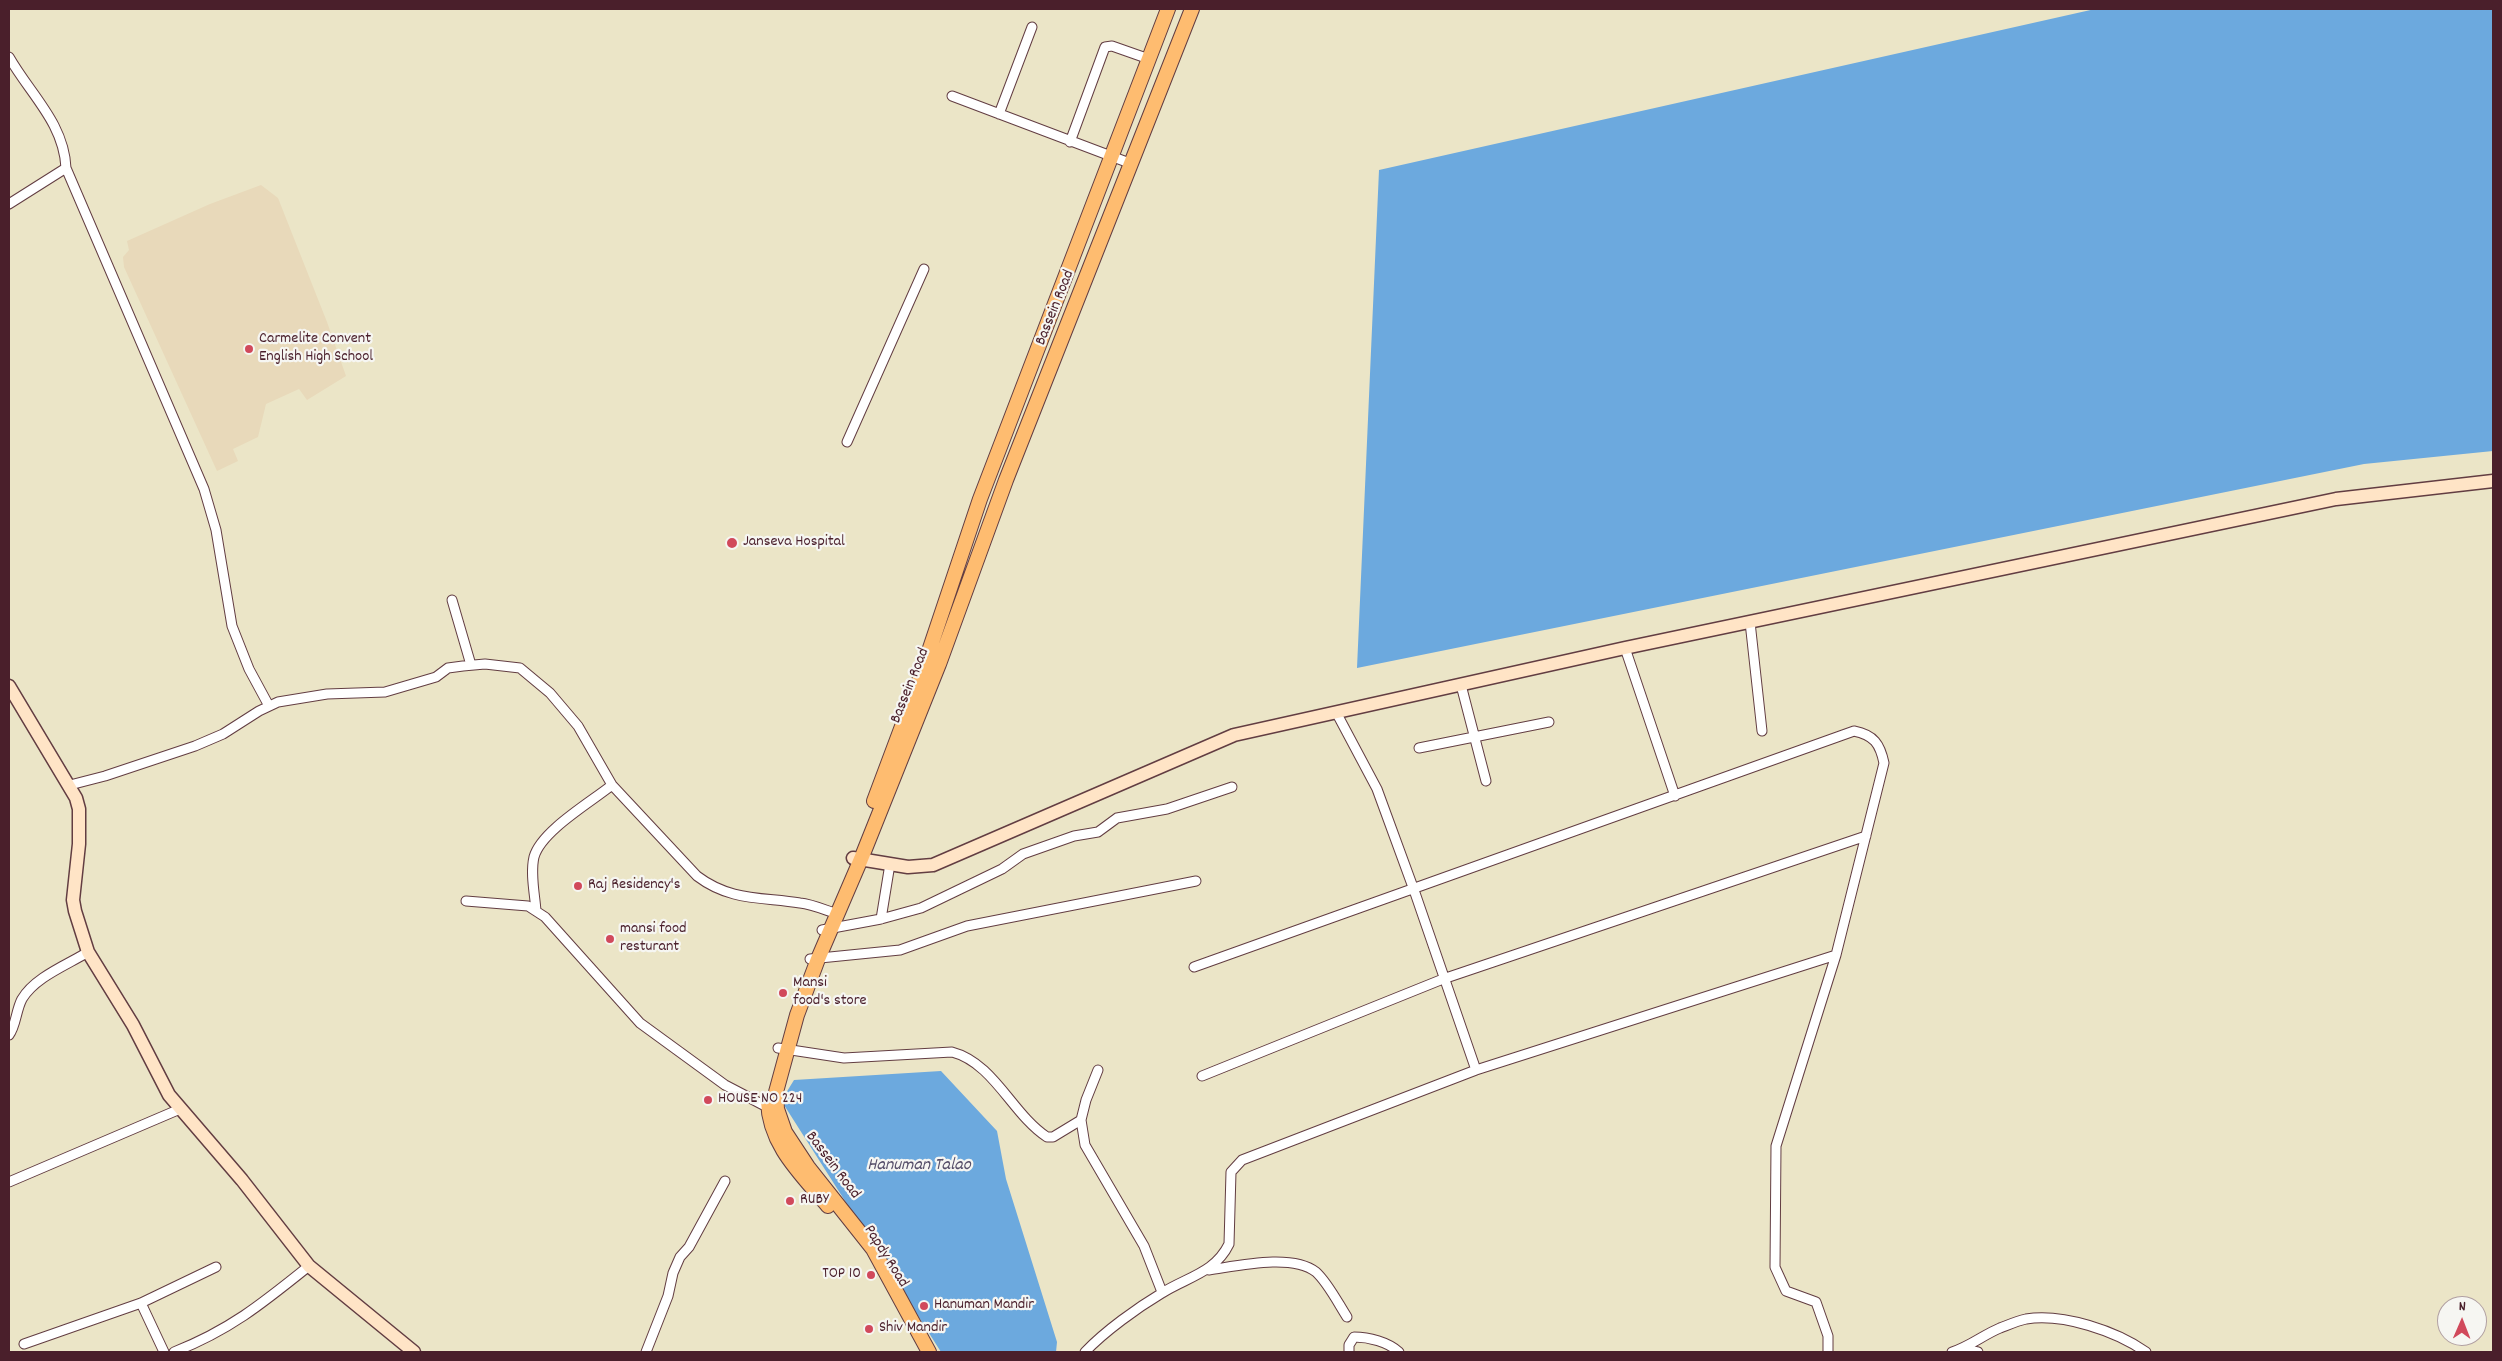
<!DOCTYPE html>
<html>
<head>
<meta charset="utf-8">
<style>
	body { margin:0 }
	#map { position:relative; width:2502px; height:1361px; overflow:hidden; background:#ebe5c7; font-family:Dekko,sans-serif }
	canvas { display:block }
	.frame { position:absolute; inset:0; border:10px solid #4a1f2b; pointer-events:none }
	.north { position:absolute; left:2437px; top:1296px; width:50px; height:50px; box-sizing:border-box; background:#f6f6f2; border:1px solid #b1a0a2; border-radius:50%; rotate:1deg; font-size:14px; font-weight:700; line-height:20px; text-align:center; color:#4a1f2b }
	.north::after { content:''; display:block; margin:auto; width:18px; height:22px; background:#d1495b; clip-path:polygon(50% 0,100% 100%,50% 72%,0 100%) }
</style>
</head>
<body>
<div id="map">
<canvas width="2502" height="1361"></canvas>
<div class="frame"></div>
<div class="north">N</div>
</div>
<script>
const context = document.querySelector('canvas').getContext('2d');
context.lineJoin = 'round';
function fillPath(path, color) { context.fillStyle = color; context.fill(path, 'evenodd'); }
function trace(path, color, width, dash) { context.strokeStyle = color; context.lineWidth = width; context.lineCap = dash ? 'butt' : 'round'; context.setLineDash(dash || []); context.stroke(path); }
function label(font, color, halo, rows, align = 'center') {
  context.font = font + ' Dekko,sans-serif'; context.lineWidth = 4.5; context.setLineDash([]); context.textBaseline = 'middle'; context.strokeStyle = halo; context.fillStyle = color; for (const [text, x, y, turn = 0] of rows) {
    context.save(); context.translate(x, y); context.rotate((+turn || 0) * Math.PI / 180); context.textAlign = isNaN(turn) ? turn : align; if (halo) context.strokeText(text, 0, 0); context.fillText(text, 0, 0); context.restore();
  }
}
const built = new Path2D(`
	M 261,185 L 278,198 L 327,322 L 346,376 L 307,400 L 299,389 L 266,404 L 258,437 L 233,449 L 238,461 L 217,471 L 124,267 L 123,257 L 129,250 L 127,241 L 210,204 Z`);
const water = new Path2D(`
	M 2095,9 L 2493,9 L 2493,451 L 2364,464 L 1357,668 L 1379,170 Z
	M 941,1071 L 997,1131 L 1006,1179 L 1057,1342 L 1056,1352 L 941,1352 L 784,1105 L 786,1093 L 794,1080 Z`);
const street = new Path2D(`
	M 9,57 C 30,94 64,123 66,168 L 9,204
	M 952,96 L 1132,164
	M 999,114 L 1032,27
	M 1070,142 L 1105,47 L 1112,46 L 1149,59
	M 66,168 L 204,489 L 216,530 L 232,626 L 249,669 L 269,706
	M 847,442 L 924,269
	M 452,600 L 471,665
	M 1750,622 L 1762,731
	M 1625,648 L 1675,796
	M 1461,685 L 1486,781
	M 1419,748 L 1549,722
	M 70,785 L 105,776 L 195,746 L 223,734 L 259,711 L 278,702 L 327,694 L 385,692 L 436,677 L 448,668 L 463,666 L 485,664 L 520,668 L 550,693 L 578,726 L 612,785 L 697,876 C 730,901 761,897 800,903 C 812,904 825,910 837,914
	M 466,901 L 528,906 L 545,917 L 640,1023 L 725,1085 L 771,1109
	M 536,911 C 535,895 530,874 534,857 C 541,831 591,802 612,785
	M 881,919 L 890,864
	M 822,930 L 881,919 L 921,908 L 1002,869 L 1023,854 L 1074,836 L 1098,832 L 1117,818 L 1167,809 L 1232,787
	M 810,959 L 900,950 L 967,926 L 1196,881
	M 1194,967 L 1854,731 C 1874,735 1880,744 1884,763 L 1836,955 L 1476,1070 L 1414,890 L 1377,789 L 1336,712
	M 9,1035 C 16,1026 16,1010 22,999 C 35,977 67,965 88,952
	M 778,1048 L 844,1058 L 952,1052 C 994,1063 1012,1114 1047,1137 L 1053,1137 L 1081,1120
	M 1098,1070 L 1086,1100 L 1081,1120 L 1085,1145 L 1144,1246 L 1162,1292
	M 1202,1076 L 1443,979 L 1866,836
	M 9,1182 L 180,1109
	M 1209,1270 C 1237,1266 1292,1253 1316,1272 C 1328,1283 1338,1303 1347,1317
	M 141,1303 L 164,1352
	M 24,1344 L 141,1303 L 216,1267
	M 1963,1349 L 1978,1352
	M 174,1352 C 230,1330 263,1303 309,1266
	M 646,1352 L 668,1296 L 673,1273 L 680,1257 L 689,1247 L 725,1181
	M 1085,1352 C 1105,1331 1137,1308 1162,1293 C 1187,1277 1215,1273 1229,1244 L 1231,1172 L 1242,1160 L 1476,1070
	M 1349,1352 L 1349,1345 L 1354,1337 C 1369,1337 1388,1342 1399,1352
	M 1828,1352 L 1828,1336 L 1816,1302 L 1786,1291 L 1775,1267 L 1776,1146 L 1836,955
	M 1952,1352 C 1969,1347 1983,1335 2000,1328 C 2008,1325 2017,1321 2026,1319 C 2063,1313 2116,1331 2146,1352`);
const secondary = new Path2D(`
	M 9,686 L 76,798 L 79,809 L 79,844 L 73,900 L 75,911 L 88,952 L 133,1025 L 169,1095 L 242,1180 L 309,1266 L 414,1352
	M 853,858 L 908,867 L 933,865 L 1234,735 L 1625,648 L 2336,499 L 2493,481`);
const primary = new Path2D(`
	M 874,801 L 919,681 L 980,499 L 1168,9
	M 768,1101 C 769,1145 801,1174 828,1206
	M 929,1352 L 873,1249 L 808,1167 L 785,1132 L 777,1109 L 776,1092 L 797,1015 L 818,959 L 861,859 L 939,664 L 1006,480 L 1192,9`);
const markers = [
	[249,349,5,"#d1495b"],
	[732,543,6,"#d1495b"],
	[578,886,5,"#d1495b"],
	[610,939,5,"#d1495b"],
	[783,993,5,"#d1495b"],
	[708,1100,5,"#d1495b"],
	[790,1201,5,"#d1495b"],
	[871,1275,5,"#d1495b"],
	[924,1306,5,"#d1495b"],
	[869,1329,5,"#d1495b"]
];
const streetNames = [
	["Bassein Road",1056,308,-68],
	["Bassein Road",911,686,-68],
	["Bassein Road",832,1166,53],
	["Papdy Road",885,1257,58]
];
const poiNames = [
	["Carmelite Convent",259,340],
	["English High School",259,358],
	["Janseva Hospital",743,543],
	["Raj Residency's",588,886],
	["mansi food",620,930],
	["resturant",620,948],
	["Mansi",793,984],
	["food's store",793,1002],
	["HOUSE NO 224",718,1100],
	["RUBY",800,1201],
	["TOP 10",861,1275,"right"],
	["Hanuman Mandir",934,1306],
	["Shiv Mandir",879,1329]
];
const waterNames = [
	["Hanuman Talao",919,1167]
];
fillPath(built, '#e8d9ba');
fillPath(water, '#6ca9de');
trace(street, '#623d42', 11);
trace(secondary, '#623d42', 15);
trace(primary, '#623d42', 16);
trace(street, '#fff', 9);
trace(secondary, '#ffe4c6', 12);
trace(primary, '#febc70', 14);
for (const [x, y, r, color] of markers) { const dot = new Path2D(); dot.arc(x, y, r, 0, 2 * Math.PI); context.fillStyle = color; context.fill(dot); trace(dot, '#f6f6f2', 2); }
label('16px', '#4a1f2b', '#f6f6f2', streetNames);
label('16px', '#4a1f2b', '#f6f6f2', poiNames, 'left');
label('italic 18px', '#564f6a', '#f6f6f2', waterNames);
</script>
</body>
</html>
